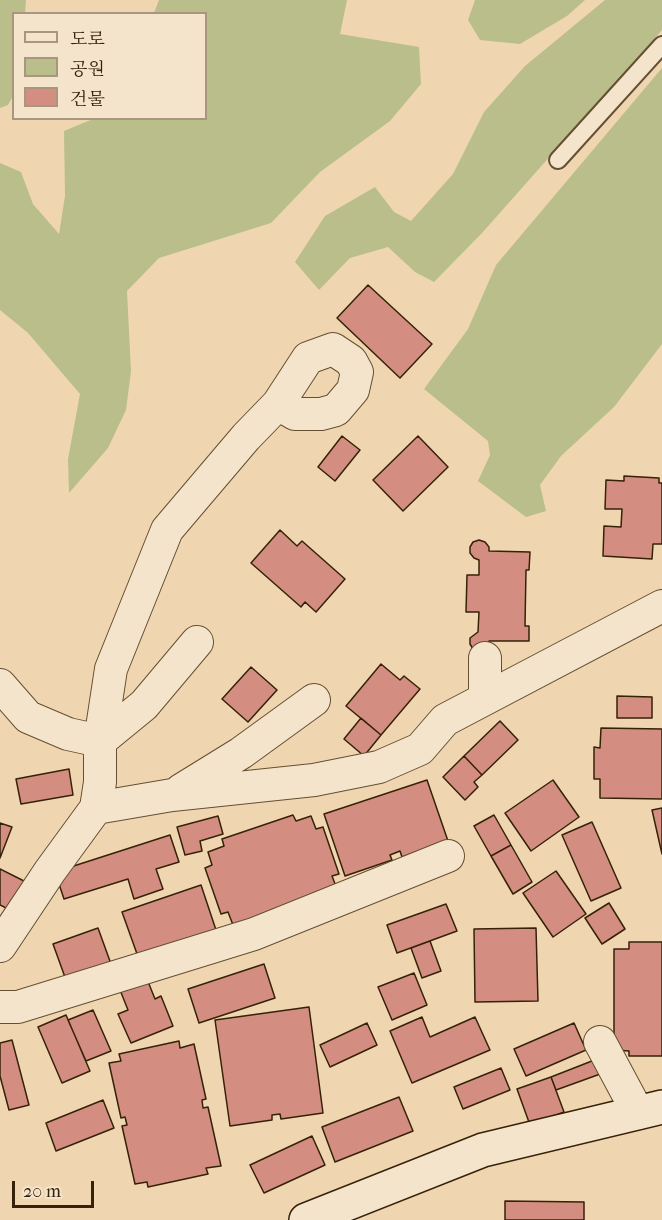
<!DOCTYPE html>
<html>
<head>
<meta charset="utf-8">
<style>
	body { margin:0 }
	#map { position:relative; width:662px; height:1220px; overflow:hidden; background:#f0d6b0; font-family:"IM FELL French Canon","Noto Serif KR",serif }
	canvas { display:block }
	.legend { position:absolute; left:12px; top:12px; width:195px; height:108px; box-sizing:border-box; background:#f5e4cc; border:2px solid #a8967e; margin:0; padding:8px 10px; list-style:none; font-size:18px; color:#352208 }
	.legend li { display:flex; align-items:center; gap:12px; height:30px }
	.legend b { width:30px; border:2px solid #a8967e }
	.scale { position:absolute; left:12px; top:1181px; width:82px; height:27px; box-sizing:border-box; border:3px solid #352208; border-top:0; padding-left:8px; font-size:18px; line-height:21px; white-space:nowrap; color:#352208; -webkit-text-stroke:4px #f5e4cc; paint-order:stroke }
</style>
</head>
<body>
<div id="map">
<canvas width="662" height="1220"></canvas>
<ul class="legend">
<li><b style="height:8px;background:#f5e4cc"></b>도로</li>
<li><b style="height:16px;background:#b9be8b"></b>공원</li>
<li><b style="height:16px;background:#d48e81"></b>건물</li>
</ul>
<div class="scale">20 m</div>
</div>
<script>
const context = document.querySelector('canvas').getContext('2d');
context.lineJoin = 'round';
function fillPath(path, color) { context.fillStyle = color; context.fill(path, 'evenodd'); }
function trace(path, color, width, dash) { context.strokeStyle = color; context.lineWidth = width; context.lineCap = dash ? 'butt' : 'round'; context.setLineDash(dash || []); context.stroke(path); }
const green = new Path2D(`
	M 0,0 L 26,0 L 25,13 L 14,14 L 13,96 L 8,105 L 0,108 Z
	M 159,0 L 347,0 L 340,34 L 419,47 L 421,84 L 390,121 L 320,172 L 271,223 L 159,258 L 127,291 L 131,371 L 126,410 L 108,448 L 69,493 L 68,459 L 80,394 L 28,333 L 0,310 L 0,163 L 21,172 L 33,204 L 59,234 L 65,196 L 64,131 L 93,119 L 206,118 L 206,14 L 154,13 Z
	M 475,0 L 585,0 L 567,16 L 520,44 L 480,40 L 468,20 Z
	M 605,0 L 662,0 L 662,30 L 482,233 L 434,282 L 415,272 L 388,247 L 350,258 L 319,290 L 295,262 L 325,216 L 375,187 L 394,212 L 411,221 L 453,174 L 484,112 L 525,66 Z
	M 662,68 L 662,344 L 614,407 L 561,456 L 540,485 L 546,511 L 526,517 L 478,481 L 490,455 L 488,441 L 424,389 L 468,329 L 496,265 Z`);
const building = new Path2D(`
	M 368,285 L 432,344 L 400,378 L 337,318 Z
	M 342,436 L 360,450 L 335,481 L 318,467 Z
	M 418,436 L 448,467 L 403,511 L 373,480 Z
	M 624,476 L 659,478 L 659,483 L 662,483 L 662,544 L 653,544 L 652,559 L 603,556 L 604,526 L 621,527 L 622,509 L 605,509 L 606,480 L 624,481 Z
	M 280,530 L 297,546 L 302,541 L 345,579 L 316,612 L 305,602 L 301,607 L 251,563 Z
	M 479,540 L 485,542 L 489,547 L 489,551 L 530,552 L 529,570 L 526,570 L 525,626 L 529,626 L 529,641 L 489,641 L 488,646 L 473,649 L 470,644 L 470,638 L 478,632 L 479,612 L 466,612 L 467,575 L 479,575 L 479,560 L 474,558 L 470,553 L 470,547 L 473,542 Z
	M 381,664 L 400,680 L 404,676 L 420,689 L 381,735 L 346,706 Z
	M 251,667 L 277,690 L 248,722 L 222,699 Z
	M 617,696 L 652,697 L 652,718 L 617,718 Z
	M 361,718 L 381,735 L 364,756 L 344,739 Z
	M 500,721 L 518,740 L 482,775 L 464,756 Z
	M 601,728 L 662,729 L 662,799 L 600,798 L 600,779 L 594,779 L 594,747 L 600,748 Z
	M 464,756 L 482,775 L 474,782 L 478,787 L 465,800 L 443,777 Z
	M 69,769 L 73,795 L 21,804 L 16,779 Z
	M 427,780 L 448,841 L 402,857 L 400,851 L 390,855 L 392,860 L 345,876 L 324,814 Z
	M 553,780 L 579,817 L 531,851 L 505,813 Z
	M 662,808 L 662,854 L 652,810 Z
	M 293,815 L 296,821 L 311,816 L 316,829 L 323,827 L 339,874 L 332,876 L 337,889 L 233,925 L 228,912 L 221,914 L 205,868 L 212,865 L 208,852 L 224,846 L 222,839 Z
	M 494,815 L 511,845 L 491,856 L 474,826 Z
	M 218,816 L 223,834 L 200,841 L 202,851 L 185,855 L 177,827 Z
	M 592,822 L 621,888 L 591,901 L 562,835 Z
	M 0,823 L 12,827 L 0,858 Z
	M 170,835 L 179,862 L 156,869 L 163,889 L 134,899 L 128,879 L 64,899 L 55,872 Z
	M 511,845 L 532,882 L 513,894 L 491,856 Z
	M 0,869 L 28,883 L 14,912 L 0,905 Z
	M 556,871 L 586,914 L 553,937 L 523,893 Z
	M 201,885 L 219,939 L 141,965 L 122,912 Z
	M 609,903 L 625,929 L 602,944 L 585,918 Z
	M 446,904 L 457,931 L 397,953 L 387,925 Z
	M 98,928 L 111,964 L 66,980 L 53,944 Z
	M 536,928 L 538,1001 L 475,1002 L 474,929 Z
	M 430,941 L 441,971 L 422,978 L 411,948 Z
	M 629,942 L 662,942 L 662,1056 L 629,1056 L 629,1051 L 614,1050 L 614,949 L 629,949 Z
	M 264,964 L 275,998 L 199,1023 L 188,989 Z
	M 414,973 L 427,1005 L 392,1020 L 378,987 Z
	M 147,979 L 155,999 L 161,996 L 173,1026 L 131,1043 L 118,1014 L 128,1010 L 120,990 Z
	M 309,1007 L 323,1113 L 281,1119 L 280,1114 L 272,1115 L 272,1120 L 230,1126 L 215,1020 Z
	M 93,1010 L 111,1051 L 86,1061 L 68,1020 Z
	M 66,1015 L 90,1071 L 62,1083 L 38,1027 Z
	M 422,1017 L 430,1037 L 475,1017 L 490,1050 L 412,1083 L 390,1031 Z
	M 367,1023 L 377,1045 L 330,1067 L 320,1045 Z
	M 574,1023 L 586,1050 L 526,1076 L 514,1049 Z
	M 12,1040 L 29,1105 L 9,1110 L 0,1076 L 0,1043 Z
	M 179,1041 L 180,1048 L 194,1044 L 206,1099 L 202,1100 L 203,1108 L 208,1107 L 221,1166 L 206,1168 L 208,1174 L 148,1187 L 147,1182 L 135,1184 L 122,1126 L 127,1125 L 125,1117 L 121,1118 L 109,1063 L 121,1061 L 119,1054 Z
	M 597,1059 L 603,1073 L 556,1090 L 551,1077 Z
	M 501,1068 L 510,1090 L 463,1109 L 454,1087 Z
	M 551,1077 L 564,1112 L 530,1125 L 517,1089 Z
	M 399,1097 L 413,1131 L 335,1162 L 322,1127 Z
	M 103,1100 L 114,1128 L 56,1151 L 46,1123 Z
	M 312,1136 L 325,1165 L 264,1193 L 250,1165 Z
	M 505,1201 L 584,1202 L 584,1220 L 505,1220 Z`);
const lane = new Path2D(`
	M 558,160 L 662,45`);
const street = new Path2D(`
	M 0,685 L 28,717 L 68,734 L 100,741 L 144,705 L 197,642
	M 485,698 L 485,658
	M 181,790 L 241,753 L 314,700
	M 96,808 L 172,795 L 314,780 L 379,767 L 420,749 L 445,720 L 662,606
	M 0,946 L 50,871 L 96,808 L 100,782 L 100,741 L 111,669 L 167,530 L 246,437 L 278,404 L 308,358 L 333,349 L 351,361 L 357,372 L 353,390 L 336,410 L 321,414 L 295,414 L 278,404
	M 0,1007 L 18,1007 L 254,934 L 448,856
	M 600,1042 L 638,1113`);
const secondary = new Path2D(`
	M 306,1220 L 483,1150 L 662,1107`);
fillPath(green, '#b9be8b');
fillPath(building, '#d48e81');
trace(building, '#352208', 1.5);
trace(lane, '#644f32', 20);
trace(street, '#644f32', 34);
trace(secondary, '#352208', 36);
trace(lane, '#f5e4cc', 16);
trace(street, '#f5e4cc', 32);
trace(secondary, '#f5e4cc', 33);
</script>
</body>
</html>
